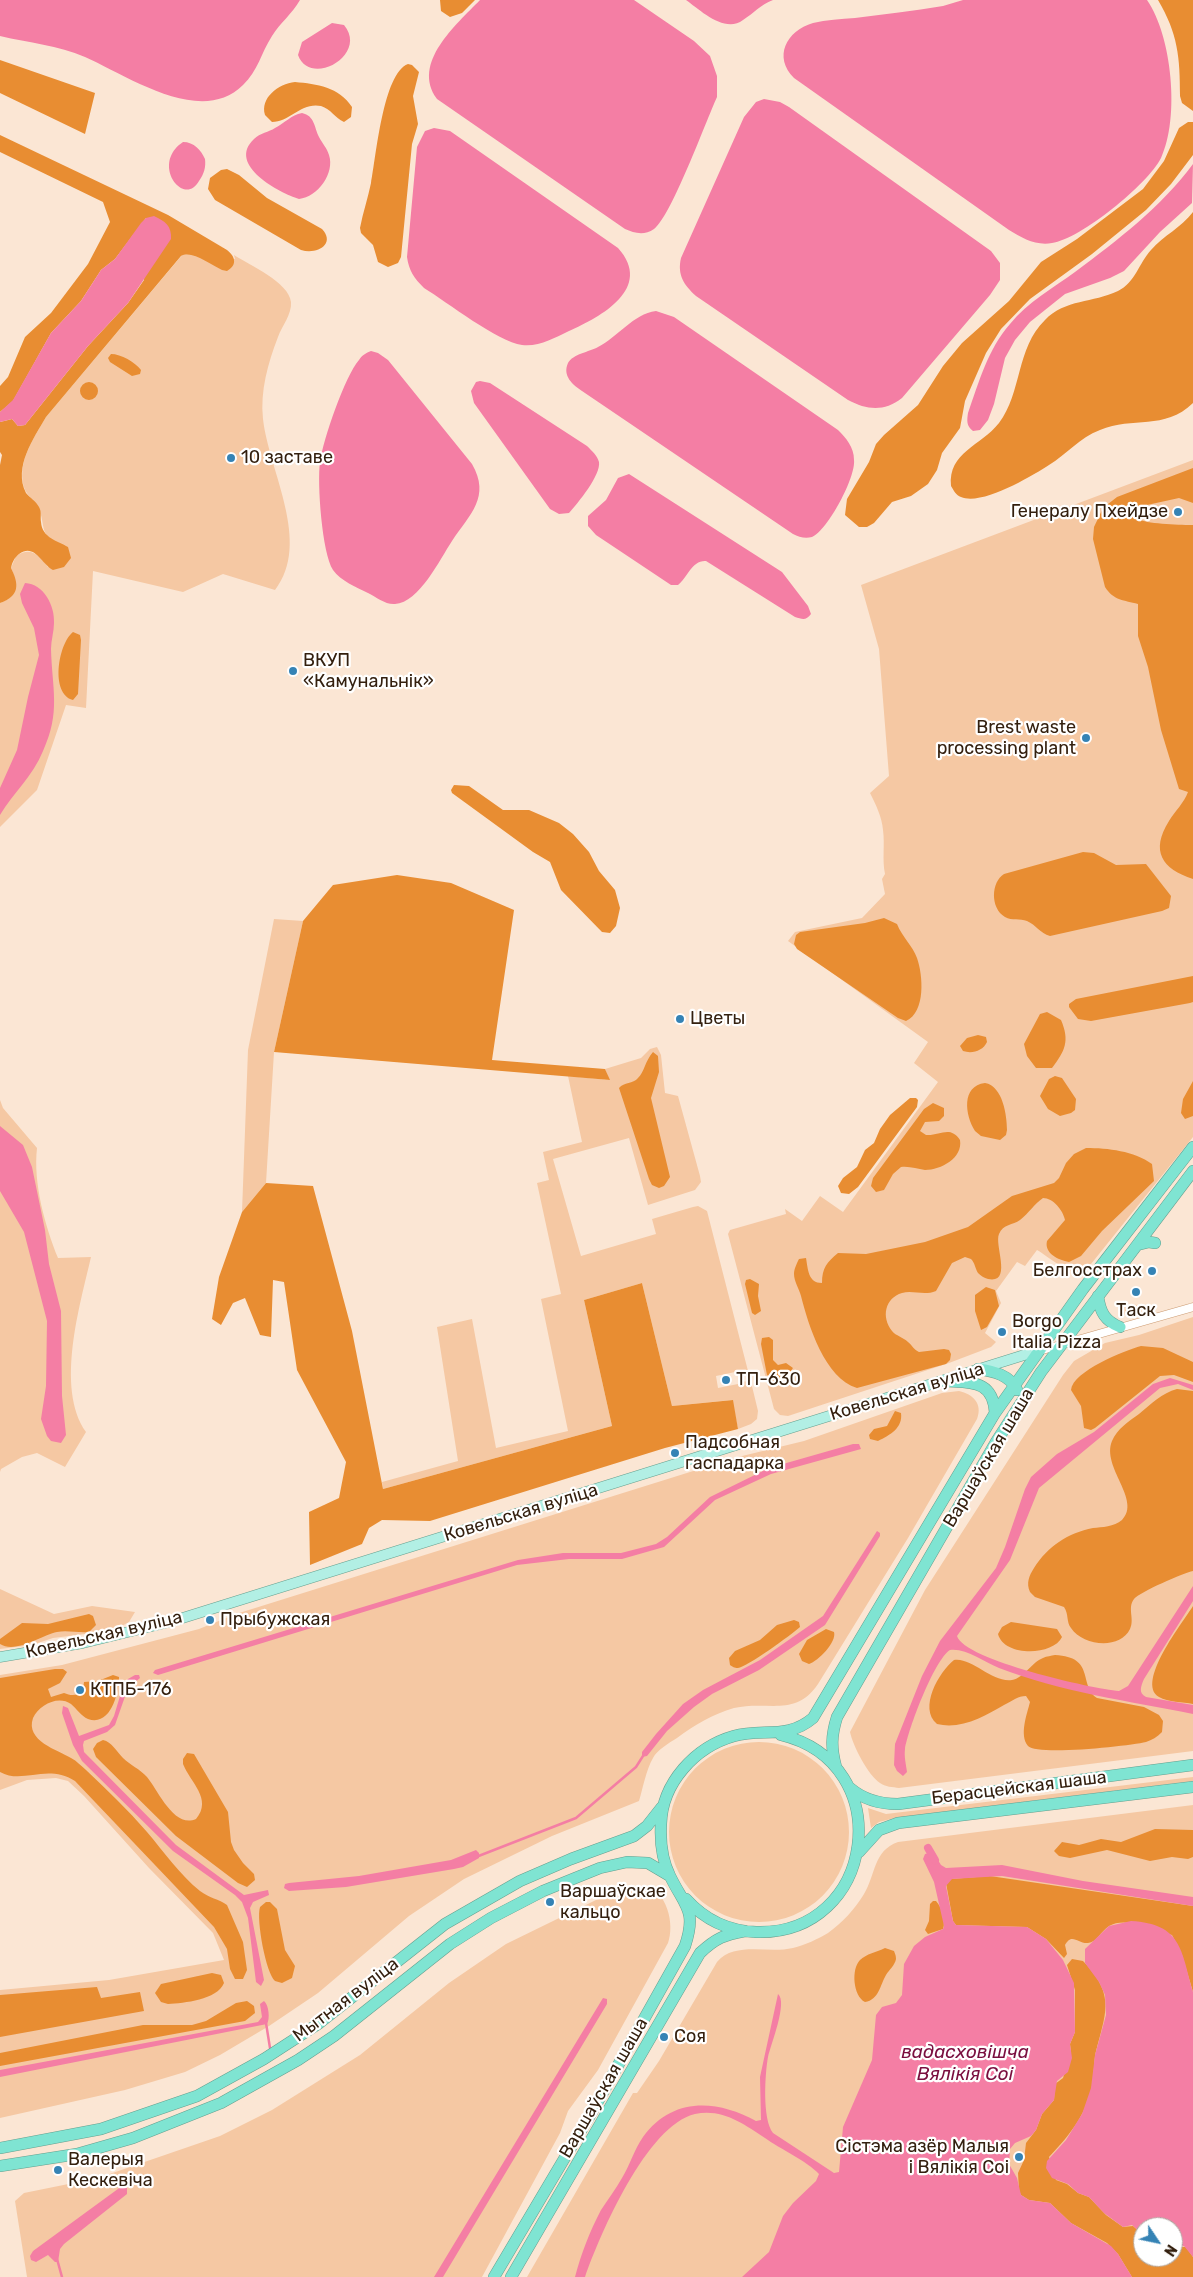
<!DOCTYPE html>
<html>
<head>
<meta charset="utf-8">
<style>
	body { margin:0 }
	#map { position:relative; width:1193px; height:2277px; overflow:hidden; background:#fbe6d4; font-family:Rubik,sans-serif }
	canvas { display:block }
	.north { position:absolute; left:1133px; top:2217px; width:50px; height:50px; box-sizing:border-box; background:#fff; border:1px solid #aea69f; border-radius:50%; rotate:124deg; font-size:14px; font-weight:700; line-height:20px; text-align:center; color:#34200f }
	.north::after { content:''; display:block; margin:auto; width:18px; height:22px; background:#3583b5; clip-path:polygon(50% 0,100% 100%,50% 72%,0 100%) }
</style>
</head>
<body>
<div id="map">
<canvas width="1193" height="2277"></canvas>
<div class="north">N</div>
</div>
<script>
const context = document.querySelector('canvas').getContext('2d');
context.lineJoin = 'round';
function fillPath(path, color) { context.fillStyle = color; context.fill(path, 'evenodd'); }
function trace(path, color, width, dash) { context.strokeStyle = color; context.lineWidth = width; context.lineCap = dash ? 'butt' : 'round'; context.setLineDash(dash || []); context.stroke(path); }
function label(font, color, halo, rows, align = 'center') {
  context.font = font + ' Rubik,sans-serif'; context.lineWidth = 4.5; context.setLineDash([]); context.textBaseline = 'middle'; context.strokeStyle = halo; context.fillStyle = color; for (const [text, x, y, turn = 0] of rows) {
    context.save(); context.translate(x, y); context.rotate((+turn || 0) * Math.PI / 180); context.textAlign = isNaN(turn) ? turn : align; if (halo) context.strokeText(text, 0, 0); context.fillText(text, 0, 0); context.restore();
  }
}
const green = new Path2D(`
	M 183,254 L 235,259 L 234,255 C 249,265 289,282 291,302 C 292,314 282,326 278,337 C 268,363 260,391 263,419 C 269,472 312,542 275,590 L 223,574 L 183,592 L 93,571 L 86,708 L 66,705 L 37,790 L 0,827 L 0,603 C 18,597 18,583 11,568 L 16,556 C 31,546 39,555 48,567 L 59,543 C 40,536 45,526 40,512 C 37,503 29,498 25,490 C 15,464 34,438 46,417 Z
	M 1193,460 L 1193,1137 L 1087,1269 C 1072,1279 1051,1258 1037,1250 L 1025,1266 L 1017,1262 L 996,1291 L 1001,1303 L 985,1333 L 996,1342 L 991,1347 L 949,1363 L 788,1416 L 780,1415 L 774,1409 L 728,1234 L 730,1230 L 786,1214 L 785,1209 L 802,1221 L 820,1196 L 843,1212 L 938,1082 L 914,1063 L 928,1042 L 788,941 L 795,932 L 862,918 L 885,894 L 882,879 L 885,874 C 882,859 885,845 883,830 C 882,817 876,805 870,793 L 889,776 L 879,649 L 861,585 Z
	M 274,919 L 303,921 L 274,1052 L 266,1183 L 242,1212 L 248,1050 Z
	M 657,1047 L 661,1055 L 665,1093 L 678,1096 L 700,1176 L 701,1182 L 695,1190 L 648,1205 L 629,1138 L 553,1159 L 581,1256 L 656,1234 L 652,1219 L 693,1207 L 698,1206 L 707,1211 L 748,1371 L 745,1374 L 738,1375 L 735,1372 L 716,1376 L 718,1388 L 738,1384 L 740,1381 L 751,1382 L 758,1411 L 757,1419 L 751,1424 L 738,1429 L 732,1400 L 672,1406 L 642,1283 L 584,1300 L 612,1426 L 383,1489 L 382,1482 L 458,1461 L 437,1327 L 472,1319 L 496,1448 L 568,1431 L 541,1299 L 561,1294 L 537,1183 L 549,1180 L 543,1152 L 582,1142 L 568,1076 L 609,1080 L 605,1069 L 641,1058 L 650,1049 Z
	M 0,1100 L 3,1108 L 37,1148 C 33,1183 45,1226 58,1258 L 91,1257 C 80,1305 55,1388 86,1432 L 65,1467 L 37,1453 L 22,1457 L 1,1469 L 0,1472 Z
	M 1133,1304 L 1144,1307 L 1142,1312 L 1125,1315 L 1123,1313 L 1124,1306 Z
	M 1193,1317 L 1193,1751 L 899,1788 C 893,1787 885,1787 880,1783 C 868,1775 853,1746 850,1732 L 925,1590 L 1063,1375 L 1074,1361 L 1105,1343 L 1139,1335 Z
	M 959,1391 C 973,1394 983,1404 977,1419 L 908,1538 L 818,1684 C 795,1718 768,1700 734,1708 C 713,1714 694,1725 677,1738 C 669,1743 657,1750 653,1758 C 646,1770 643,1788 639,1801 L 552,1836 L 464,1879 L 409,1916 L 318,1993 L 269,2026 L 220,2055 L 185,2072 L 125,2090 L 0,2118 L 0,1990 L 109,1980 L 224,1960 L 213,1933 L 149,1868 L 84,1796 L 68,1781 L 56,1778 L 27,1780 L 0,1790 L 0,1675 L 62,1665 L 199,1629 L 236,1614 L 738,1457 L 804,1441 L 942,1393 Z
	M 0,1589 L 54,1614 L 92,1606 L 135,1612 L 129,1622 L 120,1627 L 93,1633 L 53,1638 L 32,1645 L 0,1649 Z
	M669 1832a90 90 0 1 1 180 0a90 90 0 1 1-180 0Z
	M 1193,1777 L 1193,1781 L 895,1818 L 879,1822 L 871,1828 L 868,1808 L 886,1814 Z
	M 1193,1805 L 1193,2277 L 527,2277 L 633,2093 L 637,2093 L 659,2061 L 717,1962 C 735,1941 768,1954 793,1948 C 805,1945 818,1939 828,1933 C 842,1923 855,1909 864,1894 C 876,1874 873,1851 898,1842 ZM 1143,2227 L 1173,2227 L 1173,2257 L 1143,2257 Z
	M 644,1886 C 667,1890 675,1924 668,1943 L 598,2070 L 568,2111 L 560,2133 L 482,2277 L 27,2277 L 15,2201 L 24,2193 L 98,2178 L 220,2136 L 272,2110 L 360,2055 L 449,1983 L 506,1944 L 596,1900 Z`);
const forest = new Path2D(`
	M 440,0 L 475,0 L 462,13 L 450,17 L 441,11 Z
	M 1158,0 L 1193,0 L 1193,111 L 1182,103 L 1180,96 C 1180,57 1178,34 1158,0 Z
	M 0,60 L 95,93 L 85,134 L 0,93 Z
	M 408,64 L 412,65 L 419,72 L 413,96 L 418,124 L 412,144 L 401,257 L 398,263 L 388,267 L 378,262 L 373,245 L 361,233 L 360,228 C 363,212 368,198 371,183 C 376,158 383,73 408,64 Z
	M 295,82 C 317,84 339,87 352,107 L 351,117 L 344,122 C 335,118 331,109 321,106 C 301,102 290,122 272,122 L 265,115 C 260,98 278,84 295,82 Z
	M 1188,122 L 1193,122 L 1193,155 L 1171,184 L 1146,210 L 1092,254 L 1030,299 L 1001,329 L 986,353 L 965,401 L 960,428 L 942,453 L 937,470 L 928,484 L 911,496 L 892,502 L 874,523 L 867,527 L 859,527 L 845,515 L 847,499 L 869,462 L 876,444 L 884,435 L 918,405 L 943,366 L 962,343 L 1009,301 L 1041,262 L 1077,239 L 1143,189 L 1164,161 L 1179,128 Z
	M 0,135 L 168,215 L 227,250 C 235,256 238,265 227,271 L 222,270 C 211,265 192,250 181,256 L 46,417 C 34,438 13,467 26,493 C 30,498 36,501 39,507 C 42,512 40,517 41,522 C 42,538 58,541 68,547 L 71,558 L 64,567 L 53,570 C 41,564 35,543 19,554 C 14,558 12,563 11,568 C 19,584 20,596 0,603 L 0,465 L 2,455 L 0,452 L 0,422 L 12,419 L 18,426 L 25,425 L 88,346 L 128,303 L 144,280 L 146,218 L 115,259 L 101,270 L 81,301 L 51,333 L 13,401 L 0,412 L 0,386 L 8,377 L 25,337 L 51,313 L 88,264 L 110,222 L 103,202 L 0,152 Z
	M 227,169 L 239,175 L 267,198 L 322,229 C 336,244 317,255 301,250 L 215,200 L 208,189 L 210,178 L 221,170 Z
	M 1193,212 L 1193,403 C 1164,431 1133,416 1100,430 C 1079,438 1067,454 1049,465 C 1032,476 982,506 961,497 C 956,495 954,491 951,486 C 948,452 981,446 999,423 C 1022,393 1016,348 1045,320 C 1065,299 1093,303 1118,291 C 1135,283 1139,263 1151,250 C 1164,235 1181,228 1193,212 Z
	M 111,354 C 121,354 135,362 141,370 L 140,374 L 132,376 L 110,362 L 108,358 Z
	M80 391a9 9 0 1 1 18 0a9 9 0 1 1-18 0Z
	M 1193,468 L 1193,503 L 1179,498 L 1147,505 L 1140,515 L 1141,520 C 1148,524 1184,525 1193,525 L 1193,879 C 1162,869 1150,851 1169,821 C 1175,811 1184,803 1188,792 L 1179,789 L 1161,730 L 1148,667 L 1138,636 L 1138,604 C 1124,600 1114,601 1105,587 L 1093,539 L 1094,527 L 1103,508 L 1117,497 Z
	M 73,632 L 80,635 L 81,640 L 78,694 L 73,700 C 50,694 58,644 73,632 Z
	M 454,785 L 469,786 L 503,810 L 529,810 L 559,823 L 573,834 L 589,852 L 599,871 L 615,890 L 620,908 L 616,926 L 610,933 L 602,932 L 561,890 L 550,862 L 533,852 L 452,793 L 451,790 Z
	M 1083,852 L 1094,853 L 1116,865 L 1146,864 L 1171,896 L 1169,908 L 1162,911 L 1050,936 C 1040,933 1036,925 1027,921 C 1020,918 1012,921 1005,917 C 990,908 991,882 1004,874 Z
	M 397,875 L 451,883 L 514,910 L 492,1060 L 605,1069 L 610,1080 L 274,1052 L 303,921 L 333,885 Z
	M 884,918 L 897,924 C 902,937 913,946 917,958 C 923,975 926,1012 906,1021 L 898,1018 L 797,949 L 794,944 L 796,935 L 800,932 L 865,923 Z
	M 1193,976 L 1193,1002 L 1190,1003 L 1091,1021 L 1078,1019 L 1069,1007 L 1069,1004 L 1076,999 Z
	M 1047,1012 L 1061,1020 C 1070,1041 1065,1051 1052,1068 L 1036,1068 L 1027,1056 L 1024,1044 L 1040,1014 Z
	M 978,1035 L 986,1037 L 987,1042 C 983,1051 972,1054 963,1051 L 960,1046 L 967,1038 Z
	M 653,1052 L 658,1056 L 659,1072 L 651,1098 L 670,1177 L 664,1186 L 659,1188 L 652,1185 L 649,1179 L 619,1088 C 624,1082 633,1084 638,1078 C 644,1073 645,1061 653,1052 Z
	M 1055,1076 L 1062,1078 L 1076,1099 L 1075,1110 L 1071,1113 L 1060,1116 L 1048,1109 L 1040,1096 L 1049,1079 Z
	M 1193,1081 L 1193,1116 L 1185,1119 L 1181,1113 L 1183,1099 Z
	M 985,1083 C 1003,1086 1007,1116 1007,1130 L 1006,1135 L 1000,1140 L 981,1136 L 975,1131 C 965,1115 961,1086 985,1083 Z
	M 910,1098 L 916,1098 L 918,1100 L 917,1107 L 858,1187 L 849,1194 L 841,1193 L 838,1186 L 843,1178 L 857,1167 L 865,1150 L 874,1143 L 880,1129 L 890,1115 Z
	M 933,1103 L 944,1108 L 944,1116 L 939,1121 L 925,1122 L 920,1131 L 926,1135 C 940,1136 950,1125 960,1140 C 963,1158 941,1170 925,1170 C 917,1169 910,1166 901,1167 L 893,1174 L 884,1190 L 876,1192 L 871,1186 L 873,1178 L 924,1109 Z
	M 1086,1148 C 1108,1148 1134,1151 1152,1164 L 1154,1181 L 1102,1231 L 1081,1256 L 1069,1262 C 1058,1260 1044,1253 1047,1241 L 1065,1220 C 1063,1210 1053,1198 1043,1198 C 1034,1204 1029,1213 1020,1220 C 1013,1225 1003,1224 999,1234 C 994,1245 1013,1284 988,1279 C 984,1278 981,1276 978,1273 C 975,1268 975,1263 971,1259 L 965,1257 L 952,1263 L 936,1291 C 924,1296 913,1290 902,1293 C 885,1298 881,1317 892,1331 C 896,1336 903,1337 908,1342 C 912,1345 914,1350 919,1352 L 944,1349 L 949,1350 L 951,1354 L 950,1360 L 946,1364 L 857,1388 C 825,1379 808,1324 801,1296 C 799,1289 794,1281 794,1274 C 794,1269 797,1263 799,1259 L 806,1258 C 808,1269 808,1283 822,1283 C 822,1268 827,1262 838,1253 L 866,1254 L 925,1242 L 968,1227 L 1012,1196 L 1054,1183 L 1059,1178 L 1066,1163 L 1074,1154 Z
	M 266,1183 L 313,1186 L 352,1331 L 383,1489 L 612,1426 L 584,1300 L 642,1283 L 672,1406 L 733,1400 L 738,1429 L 665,1448 L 430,1521 L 382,1520 L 369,1528 L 362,1544 L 310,1565 L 309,1512 L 339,1498 L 346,1462 L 297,1370 L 284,1282 L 273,1280 L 271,1337 L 260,1335 L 245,1298 L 233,1303 L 221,1325 L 212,1319 L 219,1277 L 242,1212 Z
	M 750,1279 L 759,1284 L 758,1296 L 761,1311 L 755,1315 L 752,1313 L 745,1284 L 746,1280 Z
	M 986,1287 L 995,1290 L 999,1306 L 987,1327 L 981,1330 L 975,1311 L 975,1295 Z
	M 769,1337 L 773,1340 L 773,1360 L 778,1365 L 786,1363 L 793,1368 L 786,1378 L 779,1380 L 767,1375 L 761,1344 L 762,1338 Z
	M 1141,1346 L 1163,1348 L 1193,1362 L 1193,1382 L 1174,1375 L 1160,1376 L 1095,1428 L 1091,1430 L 1084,1428 L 1081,1406 L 1071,1390 C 1073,1371 1124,1351 1141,1346 Z
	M 1177,1389 L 1193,1391 L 1193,1571 C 1183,1573 1140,1592 1134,1599 C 1127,1608 1135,1619 1130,1629 C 1120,1650 1083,1646 1071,1628 C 1066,1622 1069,1614 1064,1607 L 1035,1597 L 1030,1592 C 1026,1583 1029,1576 1034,1568 C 1048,1546 1068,1533 1093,1528 C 1102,1527 1114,1527 1122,1520 C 1142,1500 1101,1467 1112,1441 C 1117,1429 1129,1421 1139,1414 C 1151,1404 1162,1393 1177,1389 Z
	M 895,1411 L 901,1413 C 903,1428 890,1435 878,1441 L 870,1439 L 869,1435 L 874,1429 L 887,1426 Z
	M 1193,1606 L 1193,1704 C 1183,1702 1168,1702 1159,1697 C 1135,1683 1183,1622 1193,1606 Z
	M 89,1614 L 93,1616 L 96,1625 L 89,1632 C 78,1633 67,1630 57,1632 C 42,1635 16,1654 0,1644 L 0,1639 L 22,1623 L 48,1624 Z
	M 794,1620 L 799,1622 L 800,1627 C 791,1635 747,1667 738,1668 C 734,1668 733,1667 730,1665 L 729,1658 L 735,1651 L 760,1640 L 777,1625 Z
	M 1011,1622 L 1057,1629 L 1062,1637 C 1053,1656 1004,1657 998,1634 L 1002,1627 Z
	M 826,1629 L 834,1632 C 837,1642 818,1661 809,1664 L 802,1661 L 799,1654 L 807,1640 Z
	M 1055,1655 C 1096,1657 1078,1685 1097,1698 L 1144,1707 L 1159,1715 L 1163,1721 L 1162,1732 C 1157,1737 1152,1740 1146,1742 C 1129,1746 1037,1756 1028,1746 C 1019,1735 1027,1714 1030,1702 L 1026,1696 C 1018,1696 1012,1701 1004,1705 C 985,1716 961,1730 937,1724 C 918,1708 939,1672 954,1660 C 972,1657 992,1683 1012,1680 C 1024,1678 1032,1662 1043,1658 C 1047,1656 1051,1656 1055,1655 Z
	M 55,1669 L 63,1669 L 67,1672 L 60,1683 L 48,1689 L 51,1697 L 64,1693 C 71,1696 77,1696 83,1691 L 84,1682 L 98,1681 L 113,1675 L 119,1677 C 119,1692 111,1727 88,1719 C 81,1716 77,1709 71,1704 C 58,1695 39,1705 33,1718 C 25,1741 58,1750 71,1758 C 77,1761 81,1766 86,1770 C 107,1790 128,1810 147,1832 C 164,1852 180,1875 200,1891 C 209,1898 219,1899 227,1905 L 243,1942 L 247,1970 L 243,1979 L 235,1979 L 230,1969 L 227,1949 L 214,1927 L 75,1781 C 46,1763 23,1785 0,1772 L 0,1678 Z
	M 103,1740 C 112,1742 116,1751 123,1758 C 130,1765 140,1769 147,1777 C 158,1790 174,1829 196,1819 C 213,1799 190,1782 183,1764 L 183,1759 L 187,1753 L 194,1754 L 228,1812 L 231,1842 L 234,1850 L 243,1863 L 254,1874 L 255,1880 L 247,1887 L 238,1883 L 176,1836 L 96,1757 L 93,1749 L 97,1743 Z
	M 1155,1829 L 1193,1830 L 1193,1857 L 1188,1859 L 1172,1857 L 1150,1861 L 1107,1850 L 1070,1858 L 1059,1856 L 1054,1851 L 1062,1842 L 1079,1845 L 1101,1839 L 1121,1842 Z
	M 990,1876 L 1193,1906 L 1193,1992 L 1182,1955 L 1172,1935 C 1154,1930 1126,1916 1109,1926 C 1101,1931 1097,1942 1088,1943 C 1078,1944 1072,1932 1065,1945 L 1067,1954 L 1064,1958 L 1046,1939 L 1027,1927 L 956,1925 L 953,1921 L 946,1883 L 951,1879 Z
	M 933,1901 L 936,1901 C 942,1907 946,1922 943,1929 L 928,1934 L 925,1930 L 929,1921 L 930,1904 Z
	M 266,1902 L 270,1902 L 277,1909 L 285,1950 L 295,1966 L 292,1978 L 282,1983 L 275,1981 C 266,1973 256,1920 260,1907 Z
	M 885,1948 L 894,1951 C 895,1954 896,1955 896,1959 C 895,1965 889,1970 886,1975 C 880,1985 879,2000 865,2002 C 853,1996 851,1969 860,1960 C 866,1954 877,1952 885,1948 Z
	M 1072,1959 L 1083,1961 C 1117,1996 1105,2014 1095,2056 C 1094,2063 1094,2071 1093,2079 C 1090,2110 1070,2135 1049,2157 L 1056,2180 L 1067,2184 L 1078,2193 L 1089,2197 L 1106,2215 L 1123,2227 L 1133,2226 L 1143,2235 L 1143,2257 L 1173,2257 L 1173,2247 L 1186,2247 L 1193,2257 L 1193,2277 L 1132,2277 L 1118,2254 L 1107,2243 L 1071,2223 L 1050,2203 L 1029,2200 L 1021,2195 L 1019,2191 L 1018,2173 L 1024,2160 L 1026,2143 L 1036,2130 L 1042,2114 L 1054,2100 L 1055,2084 L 1063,2078 L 1071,2053 L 1070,2044 L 1075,2032 L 1075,1990 L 1067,1965 Z
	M 212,1973 L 221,1975 L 224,1983 C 217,2000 184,2003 168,2004 L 161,2002 L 155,1993 L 161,1984 Z
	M 97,1987 L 101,1998 L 140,1992 L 144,2011 L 0,2037 L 0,1995 Z
	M 247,2001 L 254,2006 L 255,2013 L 245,2021 L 0,2066 L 0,2053 L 143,2025 L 192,2025 L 206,2021 L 236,2003 Z`);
const water = new Path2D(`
	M 0,0 L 300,0 C 292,14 280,23 272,36 C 261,53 258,71 243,85 C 201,127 128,76 85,57 C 58,45 29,43 0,36 Z
	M 480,0 L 634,0 L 694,41 L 710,56 L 717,76 L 717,97 C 706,121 671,217 654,229 C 644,236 634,233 625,229 L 437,99 C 411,63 456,25 480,0 Z
	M 686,0 L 773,0 C 760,5 754,13 743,20 C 725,34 700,10 686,0 Z
	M 963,0 L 1147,0 C 1172,36 1180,118 1161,158 C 1148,184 1081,239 1052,243 C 1036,246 1022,238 1009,230 L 794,78 C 773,57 786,31 813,23 C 826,20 841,19 855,18 C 884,14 913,11 943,6 Z
	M 332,23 L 344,25 C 369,55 310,88 298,55 L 302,42 Z
	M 764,99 L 780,102 L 789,107 L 991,251 L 1000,263 L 1000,280 L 990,295 L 902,398 C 884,412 867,410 848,400 L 696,296 C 684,285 677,275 681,258 L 744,117 L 756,102 Z
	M 302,113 C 315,116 314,127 319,137 C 322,143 327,148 329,155 C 335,173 318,197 299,199 C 280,193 226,165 254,139 C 260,133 269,132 275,128 C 285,123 291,115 302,113 Z
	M 434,128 L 450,131 L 618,248 C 654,288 601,317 569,331 C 554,338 539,347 522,345 C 498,342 447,302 424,288 C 414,278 409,271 407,257 L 417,147 L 425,131 Z
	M 183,142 C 194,142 201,150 205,159 C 206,167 204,174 199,181 C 184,208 150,164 183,142 Z
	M 1193,164 L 1192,203 L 1160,232 L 1124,271 L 1110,278 L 1065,294 L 1030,322 L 1015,340 L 1005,358 L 994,404 L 988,420 L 980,430 L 973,431 C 966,426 967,420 968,413 C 979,382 988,349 1010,324 C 1028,302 1053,288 1075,272 C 1118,240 1161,207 1193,164 Z
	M 154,216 C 165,221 172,226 171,239 L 128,303 L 88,346 L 25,425 L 18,426 L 12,419 L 0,422 L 0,412 L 13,400 L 51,333 L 81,301 L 101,270 L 115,259 L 141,223 L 146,218 Z
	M 656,311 L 674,317 L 838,430 C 846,438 854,447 854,460 C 856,477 828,530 812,537 C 805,539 799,537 793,534 L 582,391 C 573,385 562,376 568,363 C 573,354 589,352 598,347 C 618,337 633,314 656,311 Z
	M 371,351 L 378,353 L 388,360 L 472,464 C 491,497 470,514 452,541 C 440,559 419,603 395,604 C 386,605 376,597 368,593 C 356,587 341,581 333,570 C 322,553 317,483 320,462 C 323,440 345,376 359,360 C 362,355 366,353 371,351 Z
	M 480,381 L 490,383 L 587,446 C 592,451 597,455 599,462 C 601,475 578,503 569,513 L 559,514 L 550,509 L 474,403 L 471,391 L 476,382 Z
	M 629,474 L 782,572 L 808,606 L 811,614 C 806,621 802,619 795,617 L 706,561 C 692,560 688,577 678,585 L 671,585 L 596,535 L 588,526 L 588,516 L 606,500 L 618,478 Z
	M 25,583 C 44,584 55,606 54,623 C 54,632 51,640 51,649 C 52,689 61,712 43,751 C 33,776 13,793 0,815 L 0,788 L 17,750 L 28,697 L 39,655 L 34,628 L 22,603 L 20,594 Z
	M 0,1126 L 23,1145 L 32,1167 L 45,1230 L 49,1264 L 61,1311 L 62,1396 L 66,1435 L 61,1443 L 51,1441 L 47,1436 L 41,1419 L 46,1386 L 47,1321 L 24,1232 L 0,1191 Z
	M 1170,1378 L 1193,1385 L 1193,1390 L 1178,1384 L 1160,1388 L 1039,1488 L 1010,1560 L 957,1636 C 964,1660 1093,1689 1119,1691 L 1128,1686 L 1193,1586 L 1193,1601 L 1144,1679 C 1141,1686 1138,1693 1146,1697 L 1193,1705 L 1193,1714 C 1129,1701 1061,1692 999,1668 C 984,1662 966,1648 950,1650 C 934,1660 908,1730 905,1749 C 904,1757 906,1764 907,1772 L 903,1776 L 897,1771 L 894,1765 L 895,1744 L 922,1676 L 940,1641 L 996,1568 L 1005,1547 L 1025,1489 L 1031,1477 L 1057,1454 L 1094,1432 L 1153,1384 Z
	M 853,1444 L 859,1444 L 861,1449 L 771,1474 L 715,1500 L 664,1547 L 622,1559 L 569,1559 L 517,1565 L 158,1675 L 153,1673 L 155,1670 L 518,1560 L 563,1553 L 621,1553 L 656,1544 L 667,1537 L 710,1497 L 769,1468 Z
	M 877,1531 L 880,1533 L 880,1536 L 825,1625 L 759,1670 L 712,1694 L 694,1707 L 667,1731 L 647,1756 L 642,1757 L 642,1752 L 656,1734 L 683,1704 L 703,1690 L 760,1660 L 823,1616 Z
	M 135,1675 L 139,1675 L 140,1678 L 128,1688 L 115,1725 L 107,1732 L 84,1741 L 83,1745 L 84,1752 L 176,1845 L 244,1895 L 268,1890 L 269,1895 L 253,1902 L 250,1908 L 264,1980 L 261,1986 L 256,1982 L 248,1918 L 242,1902 L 235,1895 L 173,1851 L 82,1761 L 73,1745 L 62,1713 L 63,1706 L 68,1708 L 79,1736 L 109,1725 L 114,1716 L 123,1686 L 128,1679 Z
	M 476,1850 L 479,1853 L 479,1858 L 463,1867 L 454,1869 L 346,1887 L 289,1891 L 284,1888 L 285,1884 L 289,1883 L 359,1876 L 451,1860 Z
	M 933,1852 L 941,1865 L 946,1868 L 1002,1865 L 1083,1881 L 1193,1897 L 1193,1906 L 1002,1876 L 952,1879 L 946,1886 L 953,1921 L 956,1925 L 1027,1927 L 1046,1939 L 1063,1960 L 1074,1983 L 1075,2032 L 1070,2044 L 1072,2058 L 1068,2072 L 1057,2081 L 1054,2100 L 1042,2114 L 1036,2130 L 1031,2136 L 1015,2143 L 1010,2149 L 1009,2164 L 1017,2178 L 1021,2195 L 1029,2200 L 1050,2203 L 1071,2223 L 1111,2246 L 1118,2254 L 1132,2277 L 742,2277 L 769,2252 L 783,2216 L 793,2203 L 816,2181 L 819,2174 C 807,2161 780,2149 765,2138 C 744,2124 722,2108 695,2114 C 647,2125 600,2234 585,2277 L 575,2277 C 581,2254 590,2231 601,2210 C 608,2199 616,2189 622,2178 C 630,2165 634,2150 643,2137 C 672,2097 716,2099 756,2121 L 761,2120 L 760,2077 L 778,1994 C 788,2002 771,2044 768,2057 C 765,2073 762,2119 773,2133 L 834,2173 L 839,2172 L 843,2127 L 872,2060 L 876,2015 L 882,2007 L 896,2003 L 902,1995 L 904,1964 L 914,1946 L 925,1937 L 943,1929 L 944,1926 L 934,1882 L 923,1859 L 925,1854 Z
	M 1131,1921 C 1182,1924 1181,1950 1193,1992 L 1193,2257 L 1184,2246 L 1173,2247 L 1173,2227 L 1143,2227 L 1143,2235 L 1132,2225 L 1123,2227 L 1104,2213 L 1089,2197 L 1078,2193 L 1068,2184 L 1052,2178 L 1046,2168 L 1047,2161 L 1066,2140 L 1082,2114 L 1091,2088 L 1095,2055 L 1106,2015 L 1105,1995 L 1099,1982 L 1085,1963 L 1085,1949 L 1109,1926 Z
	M 603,1998 L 607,1999 L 607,2004 L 443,2277 L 434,2277 Z
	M 264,2001 C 269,2005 270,2019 267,2024 L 0,2077 L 0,2070 L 258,2022 L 262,2017 L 260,2004 Z
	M 122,2186 L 127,2187 L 127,2194 L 64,2244 L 60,2249 L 58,2262 L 55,2262 L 48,2255 L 36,2262 L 31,2260 L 30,2256 L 33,2251 Z`);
const stream = new Path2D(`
	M 476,1857 L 576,1818 L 636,1767 L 643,1756
	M 266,2023 L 270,2048
	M 57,2259 L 62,2277`);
const canal = new Path2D(`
	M 928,1848 L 935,1860`);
const minor = new Path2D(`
	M 1039,1351 L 1193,1307`);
const major = new Path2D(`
	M 0,1657 L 83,1643 L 173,1621 L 1037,1351`);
const highway = new Path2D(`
	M 1137,1245 L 1149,1242 L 1155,1243
	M 1098,1296 C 1100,1312 1105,1321 1120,1327
	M 978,1369 C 993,1371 1010,1375 1017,1390
	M 944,1381 C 970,1383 993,1379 995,1413
	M 836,1767 C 831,1748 831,1736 837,1717 L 996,1442 L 1041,1372 L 1193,1171
	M 850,1788 C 864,1800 879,1804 898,1804 L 1193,1765
	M 859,1852 L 879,1830 L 898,1823 L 1193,1787
	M 686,1899 C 704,1919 728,1931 756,1932 C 876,1936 899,1763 781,1735
	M 0,2148 L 101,2129 L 197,2096 L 264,2059 L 318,2024 L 445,1924 L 520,1881 L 571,1859 L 634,1836 L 647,1826 L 662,1807
	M 0,2166 L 77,2154 L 133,2138 L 221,2103 L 298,2060 L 334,2036 L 450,1944 L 491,1918 L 543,1891 L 600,1868 L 627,1862 L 648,1863 L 670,1876
	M 494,2277 L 589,2117 L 685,1946 C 697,1910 685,1907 670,1876 C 662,1860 660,1842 661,1824 C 662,1783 695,1747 734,1736 C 763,1728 787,1740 813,1718 L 995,1413 L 1083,1289 L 1193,1147
	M 511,2277 L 700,1953 C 716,1938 724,1935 745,1931`);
const markers = [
	[231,458,5,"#3583b5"],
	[1178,512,5,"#3583b5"],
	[293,671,5,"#3583b5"],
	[1086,738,5,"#3583b5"],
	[680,1019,5,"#3583b5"],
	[1152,1271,5,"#3583b5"],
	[1136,1292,5,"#3583b5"],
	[1002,1332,5,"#3583b5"],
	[726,1380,5,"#3583b5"],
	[675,1453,5,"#3583b5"],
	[210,1620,5,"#3583b5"],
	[80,1690,5,"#3583b5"],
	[550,1902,5,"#3583b5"],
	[664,2037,5,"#3583b5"],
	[1019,2157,5,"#3583b5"],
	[58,2170,5,"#3583b5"]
];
const poiNames = [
	["10 заставе",241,458],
	["Генералу Пхейдзе",1168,512,"right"],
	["ВКУП",303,661],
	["«Камунальнік»",303,682],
	["Brest waste",1076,728,"right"],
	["processing plant",1076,749,"right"],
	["Цветы",690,1019],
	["Белгосстрах",1142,1271,"right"],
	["Таск",1136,1311,"center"],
	["Borgo",1012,1322],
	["Italia Pizza",1012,1343],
	["ТП-630",736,1380],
	["Падсобная",685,1443],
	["гаспадарка",685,1464],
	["Прыбужская",220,1620],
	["КТПБ-176",90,1690],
	["Варшаўскае",560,1892],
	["кальцо",560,1913],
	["Соя",674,2037],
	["Сістэма азёр Малыя",1009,2147,"right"],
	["і Вялікія Соі",1009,2168,"right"],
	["Валерыя",68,2160],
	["Кескевіча",68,2181]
];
const streetNames = [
	["Ковельская вуліца",907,1392,-17],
	["Варшаўская шаша",989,1458,-59],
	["Ковельская вуліца",521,1513,-17],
	["Ковельская вуліца",104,1635,-13],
	["Берасцейская шаша",1019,1788,-7],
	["Мытная вуліца",346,2000,-37],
	["Варшаўская шаша",604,2088,-60]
];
const waterNames = [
	["вадасховішча",965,2053],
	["Вялікія Соі",965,2075]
];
fillPath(green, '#f5c8a3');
fillPath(forest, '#e88d32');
fillPath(water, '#f47ea4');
trace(stream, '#f47ea4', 2.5);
trace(canal, '#f47ea4', 8);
trace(minor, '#cb996f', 9);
trace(major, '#659f8e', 11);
trace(highway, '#659f8e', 12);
trace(minor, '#fff', 8);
trace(major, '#b2efe4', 10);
trace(highway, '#7fe4d2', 11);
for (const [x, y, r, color] of markers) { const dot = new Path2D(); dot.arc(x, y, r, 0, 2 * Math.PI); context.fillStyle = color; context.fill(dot); trace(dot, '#fff', 2); }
label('18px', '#34200f', '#fff', poiNames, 'left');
label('18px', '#34200f', '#fff', streetNames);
label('italic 19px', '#7a0e3f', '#fff', waterNames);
</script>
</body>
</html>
